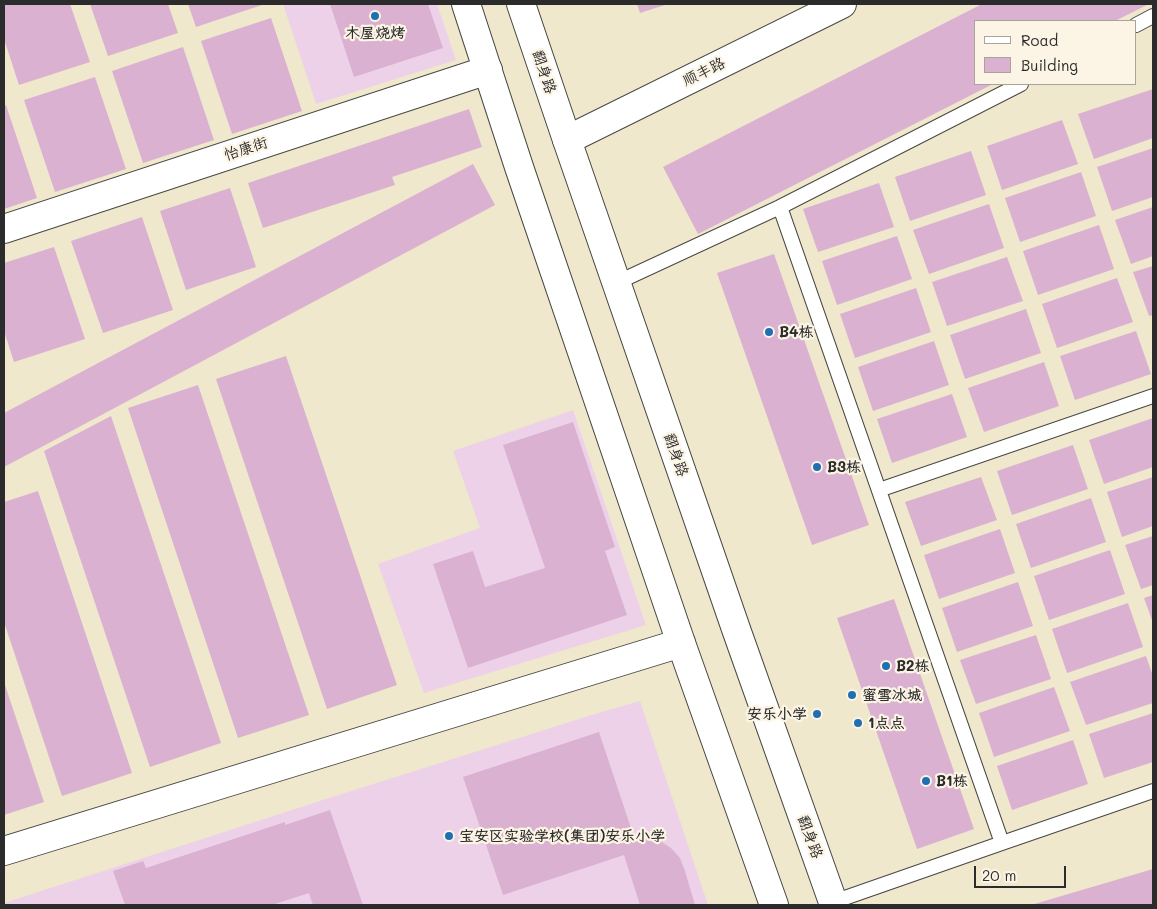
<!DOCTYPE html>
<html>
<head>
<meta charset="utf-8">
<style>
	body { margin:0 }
	#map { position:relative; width:1157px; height:909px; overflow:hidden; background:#efe8cc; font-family:Mali,sans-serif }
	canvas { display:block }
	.frame { position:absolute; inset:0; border:5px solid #2b2b2b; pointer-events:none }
	.legend { position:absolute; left:974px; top:20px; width:162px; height:65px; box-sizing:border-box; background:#fcf5e5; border:1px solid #a8a49b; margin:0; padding:6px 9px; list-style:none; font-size:15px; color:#2b2b2b }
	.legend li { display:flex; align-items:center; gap:10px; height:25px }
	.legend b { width:25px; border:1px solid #a8a49b }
	.scale { position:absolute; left:974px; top:866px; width:92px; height:22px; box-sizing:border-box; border:2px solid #2b2b2b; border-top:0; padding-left:6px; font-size:15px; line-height:18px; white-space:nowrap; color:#2b2b2b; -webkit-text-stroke:4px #fcf5e5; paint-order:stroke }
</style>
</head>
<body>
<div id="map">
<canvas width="1157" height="909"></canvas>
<div class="frame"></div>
<ul class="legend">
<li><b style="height:6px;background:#fff"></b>Road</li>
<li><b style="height:14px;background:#dbb1d1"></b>Building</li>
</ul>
<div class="scale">20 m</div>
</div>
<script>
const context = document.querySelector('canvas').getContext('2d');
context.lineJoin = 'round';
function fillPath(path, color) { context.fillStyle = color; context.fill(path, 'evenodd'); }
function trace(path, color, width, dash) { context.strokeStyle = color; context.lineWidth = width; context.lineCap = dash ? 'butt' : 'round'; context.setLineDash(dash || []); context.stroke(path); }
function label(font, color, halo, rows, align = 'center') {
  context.font = font + ' Mali,"LXGW WenKai TC",sans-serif'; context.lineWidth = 4.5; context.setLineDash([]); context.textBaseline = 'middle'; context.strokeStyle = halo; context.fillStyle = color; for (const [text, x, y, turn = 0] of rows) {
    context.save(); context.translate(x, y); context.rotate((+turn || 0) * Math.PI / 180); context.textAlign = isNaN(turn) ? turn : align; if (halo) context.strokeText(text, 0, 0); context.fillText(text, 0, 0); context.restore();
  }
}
const built = new Path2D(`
	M 283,4 L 437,4 L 456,60 L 316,104 Z
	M 573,410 L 646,625 L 424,693 L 378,564 L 480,528 L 453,451 Z
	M 640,701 L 708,905 L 4,905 L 4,903 L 326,799 L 598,713 Z`);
const building = new Path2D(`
	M 4,4 L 70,4 L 90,62 L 19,85 L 4,39 Z
	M 90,4 L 168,4 L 178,33 L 108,56 Z
	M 188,4 L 265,4 L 196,27 Z
	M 330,4 L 428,4 L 443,48 L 354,77 Z
	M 637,4 L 668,4 L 640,13 Z
	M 982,4 L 1149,4 L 1115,21 L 976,21 L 976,84 L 993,84 L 698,234 L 663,167 Z
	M 271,18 L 302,111 L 232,134 L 201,41 Z
	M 183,47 L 214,140 L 143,163 L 112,71 Z
	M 95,77 L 126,169 L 55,192 L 24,100 Z
	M 1153,89 L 1153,138 L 1094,159 L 1078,114 Z
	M 6,105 L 37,198 L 4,209 L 4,106 Z
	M 469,109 L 482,147 L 392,177 L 395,185 L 263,228 L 248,183 Z
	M 1062,120 L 1078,164 L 1002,190 L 987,146 Z
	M 1153,148 L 1153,197 L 1112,211 L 1097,167 Z
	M 971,151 L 986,195 L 910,221 L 895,177 Z
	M 473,164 L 495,205 L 4,467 L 4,413 Z
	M 1081,172 L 1096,216 L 1020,242 L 1005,198 Z
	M 879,183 L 894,227 L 818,252 L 803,209 Z
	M 230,188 L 256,267 L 186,290 L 160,211 Z
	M 989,204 L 1004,248 L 929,274 L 913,230 Z
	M 1153,207 L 1153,256 L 1131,264 L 1115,220 Z
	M 142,217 L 173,310 L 103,333 L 71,241 Z
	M 1099,225 L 1114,269 L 1038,295 L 1023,251 Z
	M 897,236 L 912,279 L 837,305 L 822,261 Z
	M 54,247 L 85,339 L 14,362 L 4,331 L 4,263 Z
	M 774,254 L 869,525 L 812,545 L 717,273 Z
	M 1007,257 L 1023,301 L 947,326 L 932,282 Z
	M 1153,266 L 1153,315 L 1149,316 L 1133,272 Z
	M 1117,278 L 1133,322 L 1057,348 L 1042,304 Z
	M 916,288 L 931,332 L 855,358 L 840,314 Z
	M 1026,309 L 1041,353 L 965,379 L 950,335 Z
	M 1136,331 L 1151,374 L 1075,400 L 1060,356 Z
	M 934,341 L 949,385 L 873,411 L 858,367 Z
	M 286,356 L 397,685 L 327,709 L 216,379 Z
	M 1044,362 L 1059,406 L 984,432 L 968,388 Z
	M 198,385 L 309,715 L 238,738 L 128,408 Z
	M 952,394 L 967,437 L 892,463 L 877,419 Z
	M 111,416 L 221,743 L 150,767 L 44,451 Z
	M 1153,418 L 1153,467 L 1104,484 L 1089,440 Z
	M 573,422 L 615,547 L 605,551 L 627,615 L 468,668 L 433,564 L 473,551 L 485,587 L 545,568 L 503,445 Z
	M 1073,445 L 1088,489 L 1012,515 L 997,471 Z
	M 981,477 L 997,520 L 921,546 L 905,502 Z
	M 1153,477 L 1153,526 L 1122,537 L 1107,492 Z
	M 38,491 L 132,773 L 62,796 L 4,622 L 4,502 Z
	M 1091,498 L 1106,542 L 1031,568 L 1016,524 Z
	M 1000,529 L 1015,573 L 939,599 L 924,555 Z
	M 1153,536 L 1153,585 L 1141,589 L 1125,545 Z
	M 1110,550 L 1125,594 L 1049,620 L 1034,576 Z
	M 1018,582 L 1033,626 L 957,652 L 942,608 Z
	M 1153,595 L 1153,623 L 1144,598 Z
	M 894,599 L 974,829 L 917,849 L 837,618 Z
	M 1128,603 L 1143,647 L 1067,673 L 1052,629 Z
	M 1036,635 L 1051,679 L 976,704 L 960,660 Z
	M 1146,656 L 1153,676 L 1153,703 L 1086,725 L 1070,682 Z
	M 4,682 L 44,802 L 4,815 Z
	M 1054,687 L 1070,731 L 994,757 L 979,713 Z
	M 1153,713 L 1153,762 L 1104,778 L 1089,734 Z
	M 599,732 L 634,837 L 647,837 L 660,841 L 671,848 L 680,858 L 685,871 L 695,905 L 640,905 L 624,855 L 503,895 L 463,777 Z
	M 1073,740 L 1088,784 L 1012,810 L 997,766 Z
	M 330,810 L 363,905 L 313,905 L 309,893 L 272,905 L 125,905 L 113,871 L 143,861 L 146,868 L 285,822 L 285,825 Z
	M 1153,869 L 1153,905 L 1031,905 Z`);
const lane = new Path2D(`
	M 1136,25 L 1153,16
	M 616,283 L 780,207
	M 879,490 L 1153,396
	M 1002,843 L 1153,791
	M 833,902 L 1002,843 L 780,207 L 1021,84`);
const street = new Path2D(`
	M 567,140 L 842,4
	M 4,229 L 488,70
	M 4,851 L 681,643`);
const secondary = new Path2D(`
	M 466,4 L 519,167 L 681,643 L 774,905
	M 521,4 L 567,140 L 736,629 L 834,905`);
const markers = [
	[375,16,5,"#1f6fb2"],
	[769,332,5,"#1f6fb2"],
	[817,467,5,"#1f6fb2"],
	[886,666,5,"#1f6fb2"],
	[852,695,5,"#1f6fb2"],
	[817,714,5,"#1f6fb2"],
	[858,723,5,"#1f6fb2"],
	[926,781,5,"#1f6fb2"],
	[449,836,5,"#1f6fb2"]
];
const poiNames = [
	["木屋烧烤",375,33,"center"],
	["B4栋",779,332],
	["B3栋",827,467],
	["B2栋",896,666],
	["蜜雪冰城",862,695],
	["安乐小学",807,714,"right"],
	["1点点",868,723],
	["B1栋",936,781],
	["宝安区实验学校(集团)安乐小学",459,836]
];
const streetNames = [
	["翻身路",544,72,72],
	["顺丰路",704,72,-26],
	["怡康街",246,149,-18],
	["翻身路",676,455,71],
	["翻身路",810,837,70]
];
fillPath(built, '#edd1e9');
fillPath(building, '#dbb1d1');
trace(lane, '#484743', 16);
trace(street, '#484743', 30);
trace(secondary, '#484743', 30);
trace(lane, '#fff', 14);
trace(street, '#fff', 28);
trace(secondary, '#fff', 28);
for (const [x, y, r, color] of markers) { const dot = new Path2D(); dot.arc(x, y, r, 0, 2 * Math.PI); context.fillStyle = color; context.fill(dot); trace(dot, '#fcf5e5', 2); }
label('bold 15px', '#2b2b2b', '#fcf5e5', poiNames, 'left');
label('15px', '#2b2b2b', '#fcf5e5', streetNames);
</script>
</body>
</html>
